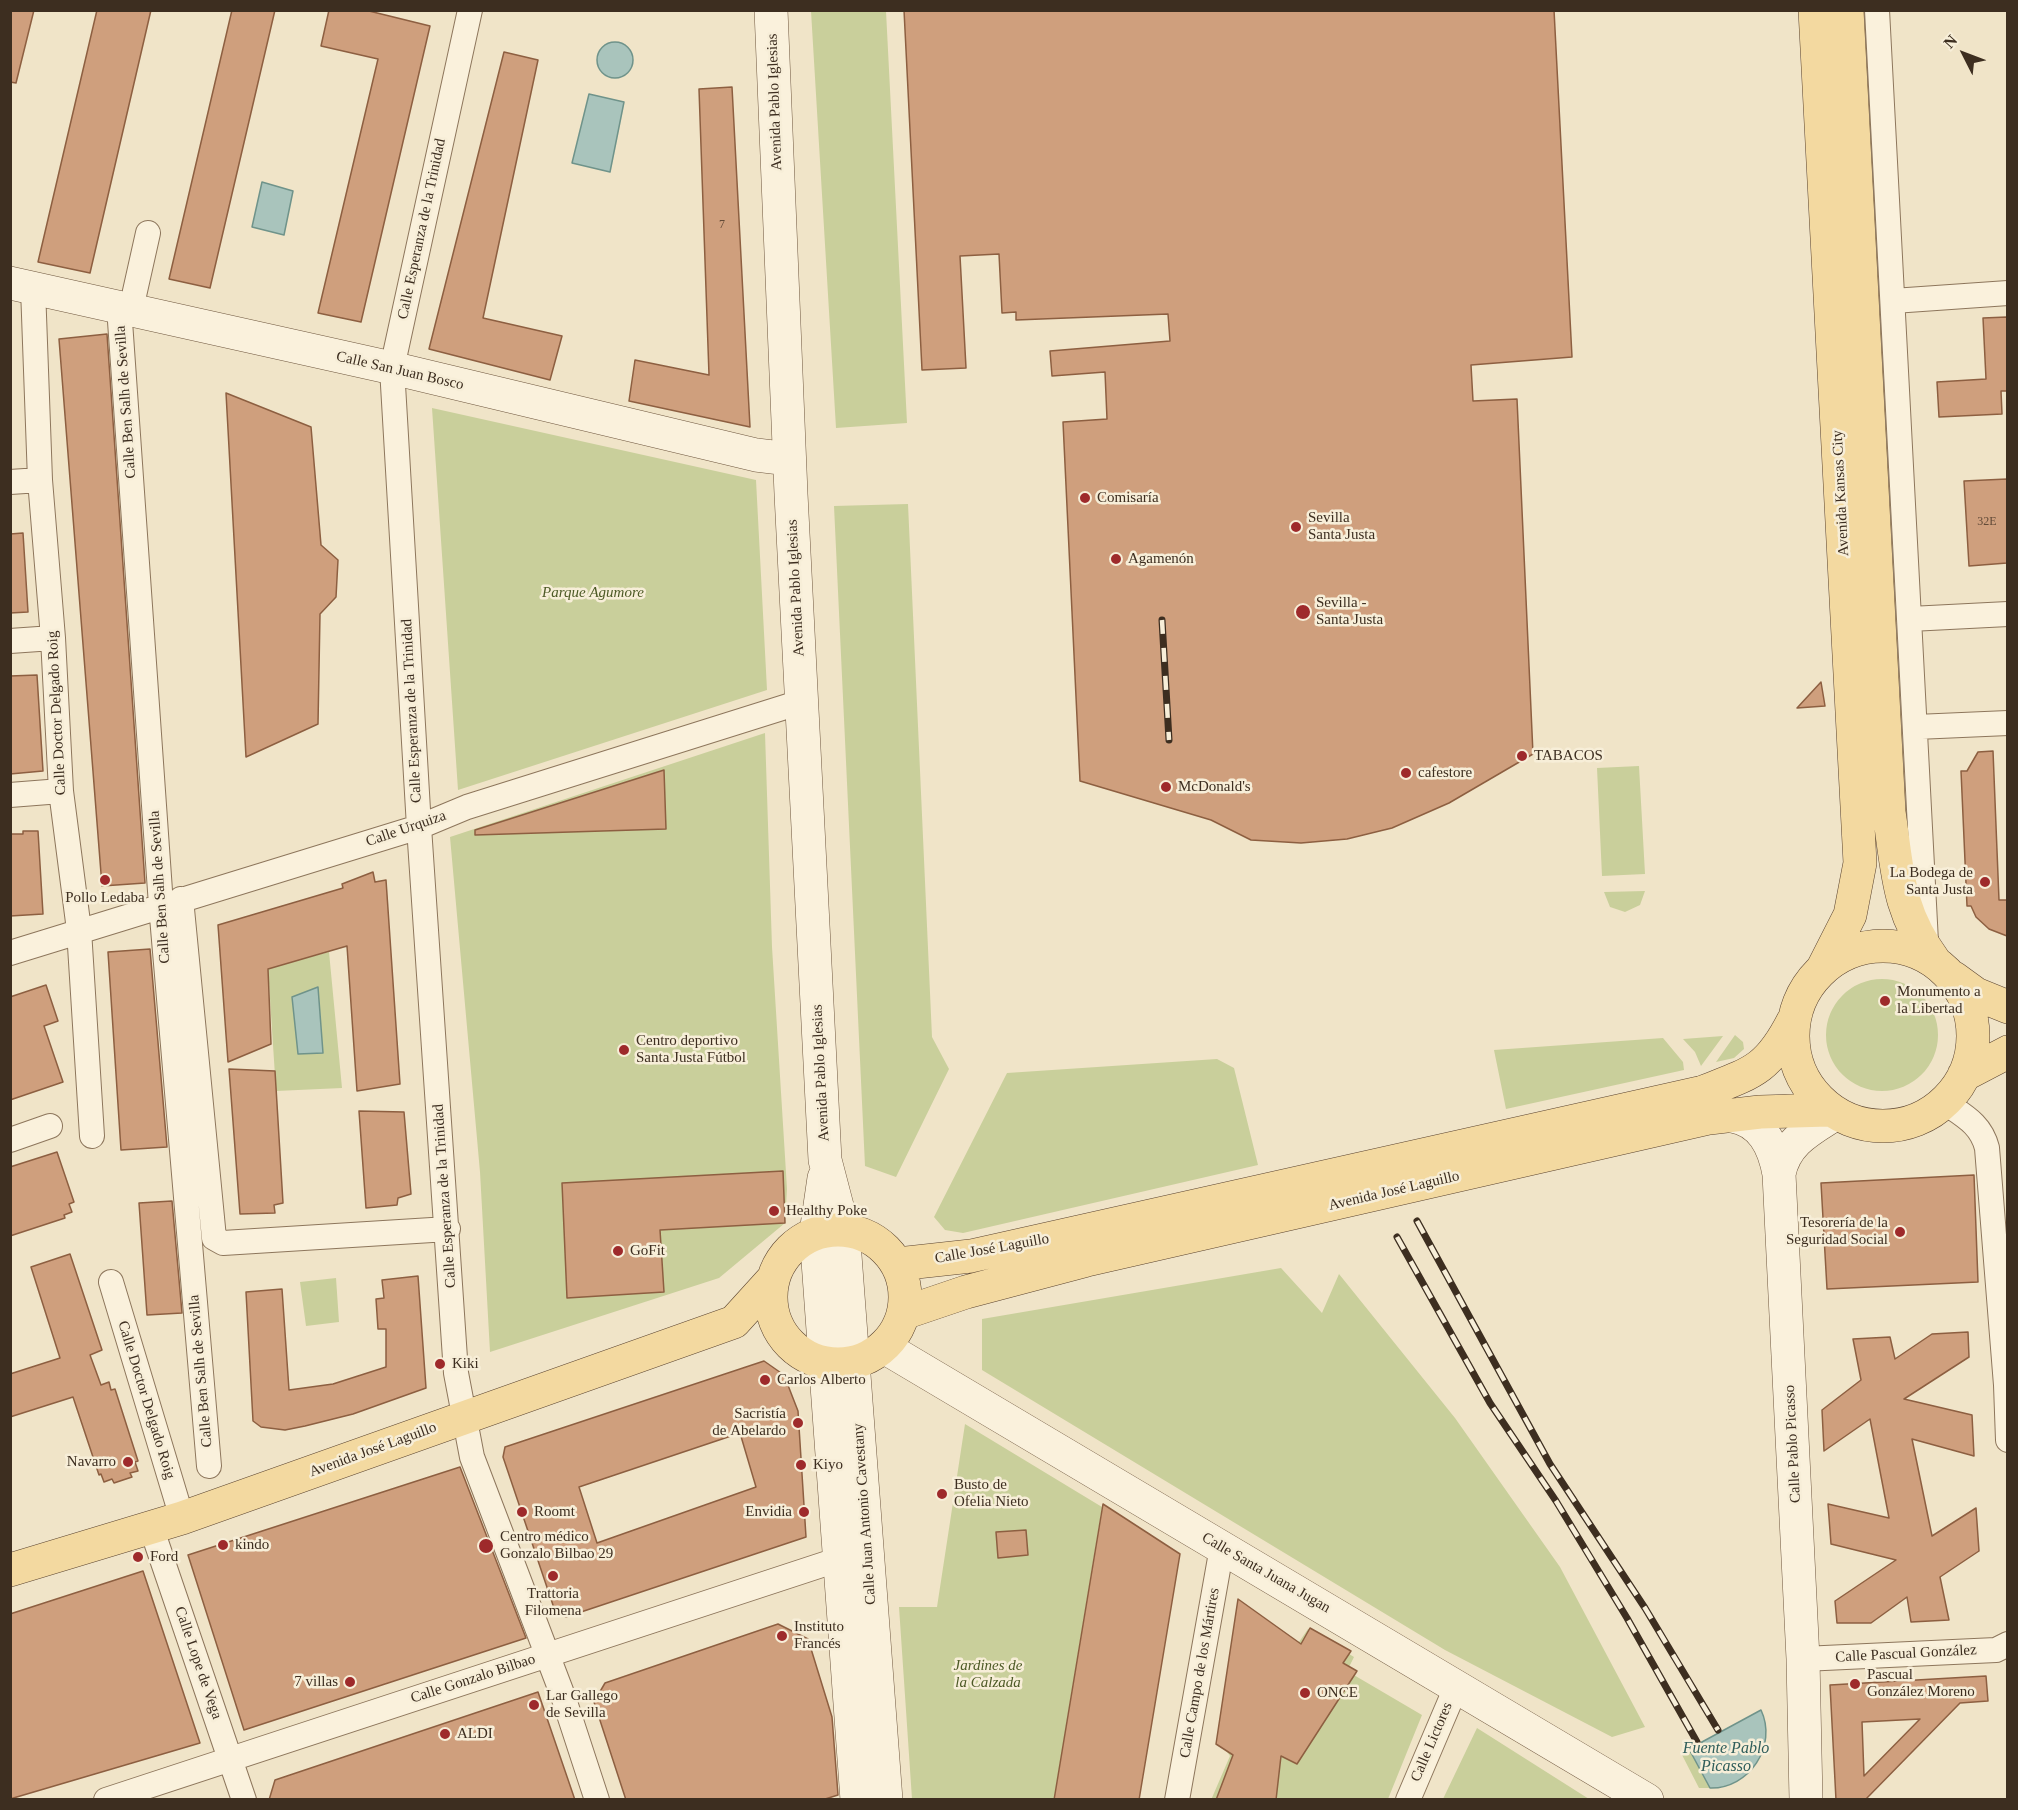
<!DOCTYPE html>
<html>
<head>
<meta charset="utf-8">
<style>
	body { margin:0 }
	#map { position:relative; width:2018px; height:1810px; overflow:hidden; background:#f0e4c8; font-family:"Times New Roman",serif }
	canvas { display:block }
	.frame { position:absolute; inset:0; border:12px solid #3d2e20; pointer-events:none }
	.north { position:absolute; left:1934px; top:24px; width:60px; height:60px; -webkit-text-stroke:4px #f7eed8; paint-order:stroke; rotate:312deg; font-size:16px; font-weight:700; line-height:24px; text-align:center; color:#3d2e20 }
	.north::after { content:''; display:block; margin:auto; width:21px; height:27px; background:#3d2e20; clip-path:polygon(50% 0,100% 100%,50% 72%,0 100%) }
</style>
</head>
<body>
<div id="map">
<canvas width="2018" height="1810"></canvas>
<div class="frame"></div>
<div class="north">N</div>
</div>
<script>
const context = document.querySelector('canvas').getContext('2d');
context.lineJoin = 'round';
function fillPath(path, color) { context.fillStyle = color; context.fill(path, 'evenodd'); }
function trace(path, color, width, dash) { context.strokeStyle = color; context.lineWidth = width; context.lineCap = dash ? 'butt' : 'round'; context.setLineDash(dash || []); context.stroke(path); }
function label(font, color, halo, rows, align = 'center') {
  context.font = font + ' "Times New Roman",serif'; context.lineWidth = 5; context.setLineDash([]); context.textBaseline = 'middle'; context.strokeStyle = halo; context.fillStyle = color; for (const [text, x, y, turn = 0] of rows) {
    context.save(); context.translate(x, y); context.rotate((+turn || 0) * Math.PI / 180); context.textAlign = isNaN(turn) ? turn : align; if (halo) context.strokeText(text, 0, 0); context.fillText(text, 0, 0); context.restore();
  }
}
const green = new Path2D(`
	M 811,11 L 886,11 L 907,423 L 836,428 Z
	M 432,408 L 756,480 L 767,690 L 458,790 Z
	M 908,504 L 932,1037 L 949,1069 L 896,1177 L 865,1166 L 834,506 Z
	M 765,733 L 772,947 L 787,1189 L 785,1223 L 719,1278 L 490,1352 L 480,1172 L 450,837 Z
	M 1639,766 L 1645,874 L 1602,876 L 1597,768 Z
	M 1645,891 L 1640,905 L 1625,912 L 1610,907 L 1604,892 Z
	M 329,952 L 342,1088 L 276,1091 L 268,968 Z
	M1826 1035a56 56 0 1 1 112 0a56 56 0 1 1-112 0Z
	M 1735,1035 L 1743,1042 L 1744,1049 L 1734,1058 L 1716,1062 Z
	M 1723,1036 L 1701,1066 L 1695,1052 L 1683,1039 Z
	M 1663,1038 L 1683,1062 L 1684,1070 L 1506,1109 L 1494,1050 Z
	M 1217,1059 L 1234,1068 L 1258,1165 L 963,1233 L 945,1230 L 934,1217 L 1007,1073 Z
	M 1281,1268 L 1322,1313 L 1339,1274 L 1455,1418 L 1560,1567 L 1645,1727 L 1612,1737 L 1445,1650 L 982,1370 L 982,1319 Z
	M 336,1278 L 339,1322 L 306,1326 L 300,1282 Z
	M 965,1424 L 1102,1507 L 1054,1799 L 912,1799 L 899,1607 L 937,1607 Z
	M 1240,1603 L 1299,1642 L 1308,1629 L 1354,1657 L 1347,1671 L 1422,1715 L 1388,1799 L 1211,1800 L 1230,1756 L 1219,1741 Z
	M 1477,1728 L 1589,1799 L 1443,1799 Z
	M 1689,1749 L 1710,1788 L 1699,1788 L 1681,1753 Z`);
const water = new Path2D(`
	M597 60a18 18 0 1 1 36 0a18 18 0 1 1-36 0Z
	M 589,94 L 624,102 L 610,172 L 572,163 Z
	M 262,182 L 293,191 L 284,235 L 252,227 Z
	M 318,987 L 323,1053 L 298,1054 L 292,997 Z
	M 1761,1710 C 1778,1746 1749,1789 1710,1788 L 1689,1749 Z`);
const building = new Path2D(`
	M 10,10 L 34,10 L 16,83 L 10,82 Z
	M 97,10 L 151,10 L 90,273 L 38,262 Z
	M 232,10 L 275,10 L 210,288 L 169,279 Z
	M 329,10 L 365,10 L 430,26 L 361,322 L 318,313 L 378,59 L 321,46 Z
	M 904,10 L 1554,10 L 1572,357 L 1471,365 L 1473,401 L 1517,399 L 1533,754 L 1449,803 L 1392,828 L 1347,839 L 1301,843 L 1251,840 L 1211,820 L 1080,781 L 1063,422 L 1107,419 L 1105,372 L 1052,376 L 1050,351 L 1170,341 L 1168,314 L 1016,320 L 1016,312 L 1002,313 L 999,254 L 960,256 L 966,368 L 922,370 Z
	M 504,52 L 538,60 L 483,318 L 562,336 L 550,380 L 429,349 Z
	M 732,87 L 750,427 L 629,401 L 635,360 L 709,375 L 699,89 Z
	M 2007,317 L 2007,391 L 2001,391 L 2002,414 L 1939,417 L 1937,382 L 1986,379 L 1983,318 Z
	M 107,334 L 145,883 L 102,886 L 59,339 Z
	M 226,393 L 311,427 L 321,545 L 338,560 L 336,597 L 320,614 L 318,724 L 246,757 Z
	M 2007,479 L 2007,563 L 1969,566 L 1964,481 Z
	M 23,533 L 28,612 L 10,613 L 10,534 Z
	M 37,675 L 43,771 L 10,774 L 10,676 Z
	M 1821,682 L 1825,706 L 1797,708 Z
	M 1993,751 L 1999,900 L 2007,900 L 2007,936 L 1989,929 L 1976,917 L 1971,906 L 1967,906 L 1961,771 L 1967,771 L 1978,752 Z
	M 664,770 L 666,829 L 475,835 L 475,830 Z
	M 23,831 L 38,831 L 43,914 L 10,916 L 10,834 L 23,834 Z
	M 373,872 L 375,882 L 386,880 L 400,1084 L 357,1091 L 347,946 L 268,969 L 271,1044 L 228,1062 L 218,925 L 343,888 L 342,884 Z
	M 150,949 L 167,1147 L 121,1150 L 108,952 Z
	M 46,985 L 58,1021 L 44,1026 L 63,1082 L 10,1100 L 10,997 Z
	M 229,1069 L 275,1071 L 283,1203 L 274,1205 L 275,1213 L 240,1214 Z
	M 359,1111 L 404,1112 L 411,1194 L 398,1198 L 397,1205 L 366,1208 Z
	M 57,1152 L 74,1202 L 69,1204 L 72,1212 L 64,1215 L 65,1218 L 10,1236 L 10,1167 Z
	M 783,1171 L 785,1223 L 660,1230 L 664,1292 L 567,1298 L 562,1183 Z
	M 1974,1175 L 1978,1282 L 1827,1289 L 1821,1183 Z
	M 172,1201 L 182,1313 L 147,1315 L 139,1203 Z
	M 70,1254 L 102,1350 L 90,1355 L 101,1385 L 109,1382 L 111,1390 L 115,1389 L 138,1461 L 135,1462 L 138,1471 L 130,1473 L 132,1477 L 114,1483 L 112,1479 L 104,1482 L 101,1474 L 99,1475 L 73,1397 L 10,1417 L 10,1374 L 60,1358 L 31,1267 Z
	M 418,1276 L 426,1388 L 353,1414 L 305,1426 L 285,1430 L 261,1427 L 253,1421 L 246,1292 L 282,1289 L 289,1390 L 333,1384 L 386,1367 L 386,1329 L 378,1329 L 376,1299 L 384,1298 L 382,1280 Z
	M 1968,1332 L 1969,1357 L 1904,1399 L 1972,1415 L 1974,1456 L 1912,1439 L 1932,1536 L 1976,1508 L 1979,1551 L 1940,1577 L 1949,1620 L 1911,1622 L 1907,1597 L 1871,1623 L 1837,1623 L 1835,1601 L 1896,1560 L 1831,1544 L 1828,1504 L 1889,1518 L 1870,1419 L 1824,1451 L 1822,1410 L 1861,1380 L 1853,1339 L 1890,1337 L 1895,1359 L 1932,1334 Z
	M 764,1361 L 784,1375 L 798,1411 L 806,1537 L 566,1617 L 555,1611 L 503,1457 L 505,1447 ZM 740,1433 L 756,1487 L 597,1543 L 579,1487 Z
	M 460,1467 L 526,1638 L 244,1730 L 188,1555 Z
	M 1103,1504 L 1180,1554 L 1139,1800 L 1054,1800 Z
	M 1026,1530 L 1028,1555 L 998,1558 L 996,1532 Z
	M 143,1571 L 200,1743 L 10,1799 L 10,1614 Z
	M 1238,1599 L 1301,1644 L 1310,1628 L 1351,1651 L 1343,1663 L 1357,1671 L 1297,1764 L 1281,1756 L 1276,1800 L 1216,1800 L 1233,1755 L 1216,1744 Z
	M 778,1624 L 808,1639 L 832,1717 L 838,1795 L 822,1800 L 626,1800 L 594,1702 L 605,1683 Z
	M 1986,1676 L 1988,1701 L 1960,1703 L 1865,1800 L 1836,1800 L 1830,1685 ZM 1920,1719 L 1864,1776 L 1862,1722 Z
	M 538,1692 L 575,1800 L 269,1800 L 275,1780 Z`);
const street = new Path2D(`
	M 470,10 L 392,368 L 419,827 L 456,1373 L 472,1457 L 563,1696 L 597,1800
	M 1877,10 L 1926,942
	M 33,288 L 40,480 L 53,638 L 61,791 L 79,930 L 92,1136
	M 1893,301 L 2008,293
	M 119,307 L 161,905 L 209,1466
	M 131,309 L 148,233
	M 10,482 L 40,480
	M 1910,619 L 2008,614
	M 10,641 L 53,638
	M 1916,727 L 2008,723
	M 10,795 L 61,791
	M 181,899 L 214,1238 L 223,1243 L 448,1229
	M 10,953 L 419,827 L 467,807 L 801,702
	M 1944,1102 C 1964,1116 1981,1124 1987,1148 L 2006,1385 L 2008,1440
	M 10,1140 L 50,1126
	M 111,1282 L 182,1518
	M 151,1527 L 244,1800
	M 1803,1659 L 1996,1650 L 2008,1644
	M 106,1800 L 840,1559
	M 1177,1800 L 1222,1547
	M 1408,1800 L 1457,1685`);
const secondary = new Path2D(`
	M 771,10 L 791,494 L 825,1160 L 843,1229 L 886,1800
	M 10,283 L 392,368 L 756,455 L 789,459
	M 1732,1116 C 1762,1121 1774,1146 1779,1174
	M 824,1178 L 816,1233 L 857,1800
	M 884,1347 L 1647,1800
	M 1806,1800 L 1803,1659 L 1779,1174 C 1785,1142 1810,1130 1835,1114`);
const primary = new Path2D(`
	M 1815,10 L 1860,863 L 1850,915 L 1823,968
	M 1847,10 L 1889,812 C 1898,873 1897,910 1935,962
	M1793 1036a90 90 0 1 1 180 0a90 90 0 1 1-180 0Z
	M 1954,978 L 1976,994 L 2008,1007
	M 1964,1075 L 2008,1052
	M771 1297a67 67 0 1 1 134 0a67 67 0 1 1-134 0Z
	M 898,1264 L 971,1256 L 1703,1092 C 1752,1073 1768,1070 1793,1021
	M 904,1313 L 966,1292 L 1087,1260 L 1709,1118 L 1760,1112 L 1828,1110
	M 10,1570 L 182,1518 L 734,1322 L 773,1279`);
const rail = new Path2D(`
	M 1162,620 L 1169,740
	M 1417,1221 L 1550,1464 L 1645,1608 L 1718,1730
	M 1397,1237 L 1490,1403 L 1556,1501 L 1627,1618 L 1697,1742`);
const markers = [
	[1085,498,6,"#9e2a2b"],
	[1296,527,6,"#9e2a2b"],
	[1116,559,6,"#9e2a2b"],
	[1303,612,8,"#9e2a2b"],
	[1522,756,6,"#9e2a2b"],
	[1406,773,6,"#9e2a2b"],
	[1166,787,6,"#9e2a2b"],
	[105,880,6,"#9e2a2b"],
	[1985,882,6,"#9e2a2b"],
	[1885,1001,6,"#9e2a2b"],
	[624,1050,6,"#9e2a2b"],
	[774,1211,6,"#9e2a2b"],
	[1900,1232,6,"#9e2a2b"],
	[618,1251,6,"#9e2a2b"],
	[440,1364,6,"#9e2a2b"],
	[765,1380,6,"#9e2a2b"],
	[798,1423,6,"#9e2a2b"],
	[128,1462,6,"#9e2a2b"],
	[801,1465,6,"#9e2a2b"],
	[942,1494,6,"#9e2a2b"],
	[522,1512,6,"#9e2a2b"],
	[804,1512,6,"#9e2a2b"],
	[223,1545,6,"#9e2a2b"],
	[486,1546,8,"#9e2a2b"],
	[138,1557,6,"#9e2a2b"],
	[553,1576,6,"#9e2a2b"],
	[782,1636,6,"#9e2a2b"],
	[350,1682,6,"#9e2a2b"],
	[1855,1684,6,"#9e2a2b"],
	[1305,1693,6,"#9e2a2b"],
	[534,1705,6,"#9e2a2b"],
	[445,1734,6,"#9e2a2b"]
];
const numberNames = [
	["7",722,225],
	["32E",1987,522]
];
const streetNames = [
	["Avenida Pablo Iglesias",775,102,-92],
	["Calle Esperanza de la Trinidad",422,229,-78],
	["Calle San Juan Bosco",400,371,13],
	["Calle Ben Salh de Sevilla",126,402,-94],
	["Avenida Kansas City",1841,493,-93],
	["Avenida Pablo Iglesias",796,588,-93],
	["Calle Esperanza de la Trinidad",412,711,-93],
	["Calle Doctor Delgado Roig",57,713,-93],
	["Calle Urquiza",406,829,-19],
	["Calle Ben Salh de Sevilla",160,887,-94],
	["Avenida Pablo Iglesias",821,1073,-93],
	["Avenida José Laguillo",1394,1191,-13],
	["Calle Esperanza de la Trinidad",445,1196,-94],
	["Calle José Laguillo",992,1249,-10],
	["Calle Ben Salh de Sevilla",201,1371,-95],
	["Calle Doctor Delgado Roig",146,1400,73],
	["Calle Pablo Picasso",1793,1444,-93],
	["Avenida José Laguillo",373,1450,-20],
	["Calle Juan Antonio Cavestany",865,1514,-94],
	["Calle Santa Juana Jugan",1266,1573,30],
	["Calle Pascual González",1906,1654,-3],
	["Calle Lope de Vega",198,1663,71],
	["Calle Campo de los Mártires",1200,1673,-80],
	["Calle Gonzalo Bilbao",473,1679,-18],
	["Calle Lictores",1432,1742,-67]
];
const poiNames = [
	["Comisaría",1097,498],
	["Sevilla",1308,518],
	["Santa Justa",1308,535],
	["Agamenón",1128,559],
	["Sevilla -",1316,603],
	["Santa Justa",1316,620],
	["TABACOS",1534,756],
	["cafestore",1418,773],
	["McDonald's",1178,787],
	["La Bodega de",1973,873,"right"],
	["Santa Justa",1973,890,"right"],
	["Pollo Ledaba",105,898,"center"],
	["Monumento a",1897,992],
	["la Libertad",1897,1009],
	["Centro deportivo",636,1041],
	["Santa Justa Fútbol",636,1058],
	["Healthy Poke",786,1211],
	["Tesorería de la",1888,1223,"right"],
	["Seguridad Social",1888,1240,"right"],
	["GoFit",630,1251],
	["Kiki",452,1364],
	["Carlos Alberto",777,1380],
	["Sacristía",786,1414,"right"],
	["de Abelardo",786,1431,"right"],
	["Navarro",116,1462,"right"],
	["Kiyo",813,1465],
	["Busto de",954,1485],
	["Ofelia Nieto",954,1502],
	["Roomt",534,1512],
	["Envidia",792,1512,"right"],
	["Centro médico",500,1537],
	["Gonzalo Bilbao 29",500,1554],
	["kindo",235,1545],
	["Ford",150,1557],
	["Trattoria",553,1594,"center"],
	["Filomena",553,1611,"center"],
	["Instituto",794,1627],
	["Francés",794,1644],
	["Pascual",1867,1675],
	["González Moreno",1867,1692],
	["7 villas",338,1682,"right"],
	["ONCE",1317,1693],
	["Lar Gallego",546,1696],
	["de Sevilla",546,1713],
	["ALDI",457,1734]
];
const parkNames = [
	["Parque Agumore",593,593],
	["Jardines de",988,1666],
	["la Calzada",988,1683]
];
const waterNames = [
	["Fuente Pablo",1726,1749],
	["Picasso",1726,1767]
];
fillPath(green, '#c9cf9b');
fillPath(water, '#a9c4bc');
trace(water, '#6f938a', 1.5);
fillPath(building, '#cf9f7d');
trace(building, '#8d5f41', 1.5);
trace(street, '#8d765c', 26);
trace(secondary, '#6f573f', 34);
trace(primary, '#5b4430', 34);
trace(street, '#faf1dc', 24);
trace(secondary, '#faf1dc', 33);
trace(primary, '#f3d9a0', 33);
trace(rail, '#3d2e20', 7);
trace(rail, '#f7eed8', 4.5, [14]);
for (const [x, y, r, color] of markers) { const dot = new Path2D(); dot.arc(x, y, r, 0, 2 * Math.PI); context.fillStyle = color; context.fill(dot); trace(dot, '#f7eed8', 2); }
label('12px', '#624a37', null, numberNames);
label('15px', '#3d2e20', '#f7eed8', streetNames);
label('15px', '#3d2e20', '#f7eed8', poiNames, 'left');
label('italic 15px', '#4d5a26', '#f7eed8', parkNames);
label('italic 16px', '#2f5d5a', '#f7eed8', waterNames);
</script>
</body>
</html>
